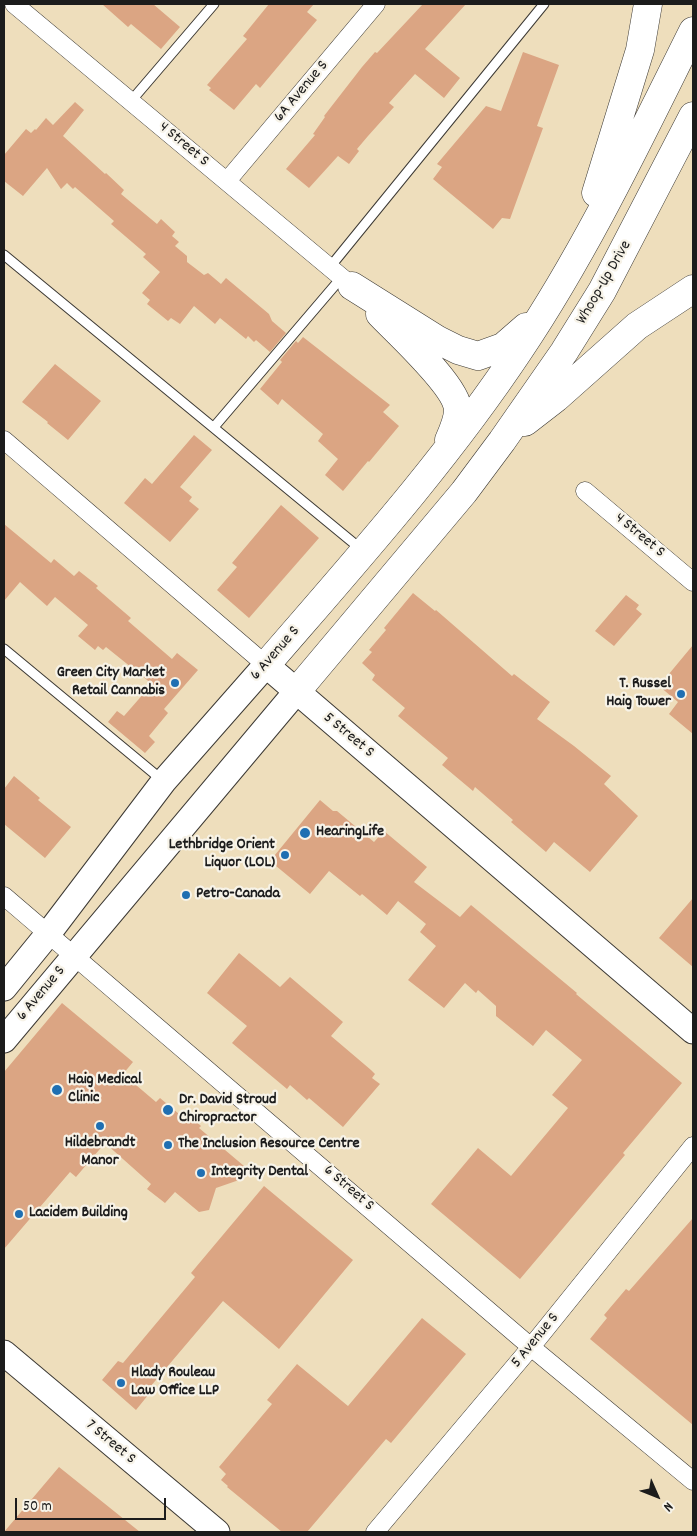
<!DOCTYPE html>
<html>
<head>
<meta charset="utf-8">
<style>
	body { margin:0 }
	#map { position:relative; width:697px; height:1536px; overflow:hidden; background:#eedebc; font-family:Dekko,sans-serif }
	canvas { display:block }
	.frame { position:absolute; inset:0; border:5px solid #1c1c1c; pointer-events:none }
	.north { position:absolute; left:632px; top:1471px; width:50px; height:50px; -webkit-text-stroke:4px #f7f3e8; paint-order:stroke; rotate:134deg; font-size:14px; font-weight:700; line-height:20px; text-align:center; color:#1c1c1c }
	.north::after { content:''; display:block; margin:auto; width:18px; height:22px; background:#1c1c1c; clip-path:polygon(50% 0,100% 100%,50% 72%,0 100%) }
	.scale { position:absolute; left:15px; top:1498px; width:151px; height:22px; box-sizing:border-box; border:2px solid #1c1c1c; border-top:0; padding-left:6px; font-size:15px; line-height:18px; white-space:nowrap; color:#1c1c1c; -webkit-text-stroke:4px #f7f3e8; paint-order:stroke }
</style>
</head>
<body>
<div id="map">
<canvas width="697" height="1536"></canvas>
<div class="frame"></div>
<div class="north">N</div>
<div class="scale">50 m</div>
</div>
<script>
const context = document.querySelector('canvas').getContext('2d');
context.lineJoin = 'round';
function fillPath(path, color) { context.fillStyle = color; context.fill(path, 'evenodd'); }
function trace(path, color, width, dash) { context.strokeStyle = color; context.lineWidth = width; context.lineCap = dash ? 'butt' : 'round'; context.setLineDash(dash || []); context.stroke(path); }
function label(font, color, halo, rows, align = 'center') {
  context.font = font + ' Dekko,sans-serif'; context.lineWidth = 4.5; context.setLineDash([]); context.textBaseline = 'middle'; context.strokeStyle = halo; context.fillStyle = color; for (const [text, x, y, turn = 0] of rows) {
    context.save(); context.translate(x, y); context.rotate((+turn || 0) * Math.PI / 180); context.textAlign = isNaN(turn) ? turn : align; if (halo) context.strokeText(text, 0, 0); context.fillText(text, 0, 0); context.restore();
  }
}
const building = new Path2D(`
	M 102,4 L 153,4 L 180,27 L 161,49 L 131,24 L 128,27 Z
	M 269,4 L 314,4 L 307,12 L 317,20 L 260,88 L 256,84 L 234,110 L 209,90 L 211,88 L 207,85 L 247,39 L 243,36 Z
	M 423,4 L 466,4 L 425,49 L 460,78 L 444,98 L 415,74 L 389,103 L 394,107 L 368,136 L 357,149 L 359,151 L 349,164 L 338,156 L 309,188 L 286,169 L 315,135 L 313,134 L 325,117 L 324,116 L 362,67 L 375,52 L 377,53 Z
	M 523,52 L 559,65 L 537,126 L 543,128 L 510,219 L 502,218 L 493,229 L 433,179 L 442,167 L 437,164 L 486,106 L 501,111 Z
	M 75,102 L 84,110 L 63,136 L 105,174 L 106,173 L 124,190 L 121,194 L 157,224 L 161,219 L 175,232 L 172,236 L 179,242 L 175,246 L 187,256 L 187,262 L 204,275 L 208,273 L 221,284 L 226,278 L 269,314 L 272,321 L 286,333 L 270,352 L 256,340 L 254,342 L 248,336 L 246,339 L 220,318 L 215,324 L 194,306 L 180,324 L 171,318 L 168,321 L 147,304 L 150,300 L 142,293 L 160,272 L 143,257 L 146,254 L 111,224 L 114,221 L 75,187 L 73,189 L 67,183 L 61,189 L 47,168 L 23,196 L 4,181 L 4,155 L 26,129 L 31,133 L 35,129 L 36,130 L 46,118 L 53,125 Z
	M 303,337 L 390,405 L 383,412 L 399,426 L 369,462 L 368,461 L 343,491 L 325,475 L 338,459 L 318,441 L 323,434 L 282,399 L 278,405 L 260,389 L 282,362 L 280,360 L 296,341 L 298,343 Z
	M 55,364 L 101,401 L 68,440 L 47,423 L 48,422 L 22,402 Z
	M 194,435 L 212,450 L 180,487 L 192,497 L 189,501 L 199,509 L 170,542 L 124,503 L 145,478 L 152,484 Z
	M 281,505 L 319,538 L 249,618 L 217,590 L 237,567 L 232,563 Z
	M 4,524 L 51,563 L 54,559 L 74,576 L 79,571 L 98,586 L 96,588 L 131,618 L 128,621 L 172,659 L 177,653 L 198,670 L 164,709 L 168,713 L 149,736 L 155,742 L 145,753 L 108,722 L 117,711 L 124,716 L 152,684 L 106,647 L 103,650 L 98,646 L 95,650 L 78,636 L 88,625 L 55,597 L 47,606 L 20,582 L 4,601 Z
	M 413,593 L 435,611 L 436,610 L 512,676 L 514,674 L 550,702 L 537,719 L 574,746 L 611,776 L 604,784 L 638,816 L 590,872 L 554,842 L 546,852 L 511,822 L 513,820 L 475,787 L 473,791 L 442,765 L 448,758 L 398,716 L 405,708 L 372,680 L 375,675 L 362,663 L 372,652 L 369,650 L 386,630 L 384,628 Z
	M 626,595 L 639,605 L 636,609 L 642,614 L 614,646 L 595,631 Z
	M 693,645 L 693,734 L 669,714 L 678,702 L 659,686 Z
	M 14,776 L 40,798 L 38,800 L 71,827 L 45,858 L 4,824 L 4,789 Z
	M 320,800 L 333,811 L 337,811 L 374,842 L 384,831 L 427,867 L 414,882 L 460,917 L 471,905 L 577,993 L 576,994 L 682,1083 L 623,1153 L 625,1155 L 520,1279 L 431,1204 L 478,1148 L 511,1176 L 568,1108 L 552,1095 L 582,1060 L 546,1030 L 533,1046 L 496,1016 L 496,1006 L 478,990 L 476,993 L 465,983 L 444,1008 L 408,980 L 436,946 L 420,932 L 426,924 L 398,901 L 387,915 L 362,894 L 360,896 L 329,871 L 310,894 L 270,861 Z
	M 693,898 L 693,967 L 659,938 Z
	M 239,953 L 280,987 L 290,977 L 343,1022 L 331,1036 L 371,1070 L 375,1074 L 372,1078 L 380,1084 L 343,1127 L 309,1098 L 307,1100 L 290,1085 L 287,1089 L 232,1043 L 247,1026 L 207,993 Z
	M 62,1003 L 133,1062 L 123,1074 L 156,1102 L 160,1098 L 179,1114 L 183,1110 L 201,1126 L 199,1128 L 244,1166 L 239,1180 L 216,1188 L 209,1210 L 199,1212 L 175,1192 L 165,1203 L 147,1189 L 151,1184 L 105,1143 L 76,1177 L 70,1172 L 4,1249 L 4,1072 Z
	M 264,1186 L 353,1260 L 279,1349 L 223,1301 L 150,1387 L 153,1389 L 136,1410 L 102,1380 L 118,1361 L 123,1363 L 195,1277 L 191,1273 Z
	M 693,1218 L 693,1425 L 590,1339 L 607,1318 L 604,1315 L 626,1289 L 629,1291 Z
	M 422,1318 L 466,1354 L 391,1443 L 386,1439 L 307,1532 L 282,1532 L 227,1487 L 228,1486 L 221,1480 L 226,1474 L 219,1467 L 272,1404 L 267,1400 L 297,1364 L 348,1406 Z
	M 59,1467 L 140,1532 L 4,1532 Z`);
const lane = new Path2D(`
	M 131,101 L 214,4
	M 4,255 L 362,550
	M 330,267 L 544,4
	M 214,427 L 342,277
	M 4,649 L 162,780`);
const street = new Path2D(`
	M 14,4 L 352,286
	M 227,181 L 376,4
	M 4,440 L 266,665
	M 585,491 L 693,582
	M 4,896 L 531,1347 L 693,1481
	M 375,1532 L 531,1347 L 693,1146`);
const secondary = new Path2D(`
	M 4,988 L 48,934 L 164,781 L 266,665 L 693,1031
	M 4,1040 L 296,692
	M 4,1353 L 217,1532`);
const highway = new Path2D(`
	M 596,193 L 640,50 L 648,4
	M 352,286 L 438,340 L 458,350 L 478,356 L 503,347 L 526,327
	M 380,314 C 397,332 457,386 458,410 C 458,420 453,431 449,440
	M 525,422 L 556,398 L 637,326 L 693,289
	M 266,665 C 354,563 445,462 520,349 C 587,249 639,139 693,31
	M 296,692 L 464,492 L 502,441 L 564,352 L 602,291 L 693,116`);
const markers = [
	[175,683,5,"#1f6fb2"],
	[681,694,5,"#1f6fb2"],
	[305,833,6,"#1f6fb2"],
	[285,855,5,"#1f6fb2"],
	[186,895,5,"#1f6fb2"],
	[57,1090,6,"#1f6fb2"],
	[168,1110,6,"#1f6fb2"],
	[100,1126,5,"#1f6fb2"],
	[168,1145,5,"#1f6fb2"],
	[201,1173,5,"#1f6fb2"],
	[19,1214,5,"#1f6fb2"],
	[121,1383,5,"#1f6fb2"]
];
const streetNames = [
	["6A Avenue S",302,92,-50],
	["4 Street S",183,145,40],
	["Whoop-Up Drive",605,283,-60],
	["4 Street S",639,536,40],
	["6 Avenue S",276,654,-49],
	["5 Street S",348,736,40],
	["6 Avenue S",42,994,-50],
	["6 Street S",348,1189,41],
	["5 Avenue S",536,1341,-51],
	["7 Street S",110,1443,40]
];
const poiNames = [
	["Green City Market",165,674,"right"],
	["Retail Cannabis",165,692,"right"],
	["T. Russel",671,685,"right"],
	["Haig Tower",671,703,"right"],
	["HearingLife",316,833],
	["Lethbridge Orient",275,846,"right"],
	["Liquor (LOL)",275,864,"right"],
	["Petro-Canada",196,895],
	["Haig Medical",68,1081],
	["Clinic",68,1099],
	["Dr. David Stroud",179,1101],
	["Chiropractor",179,1119],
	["Hildebrandt",100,1144,"center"],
	["Manor",100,1162,"center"],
	["The Inclusion Resource Centre",178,1145],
	["Integrity Dental",211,1173],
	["Lacidem Building",29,1214],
	["Hlady Rouleau",131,1374],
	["Law Office LLP",131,1392]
];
fillPath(building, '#dba583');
trace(lane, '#3c3934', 11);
trace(street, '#3c3934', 19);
trace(secondary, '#3c3934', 27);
trace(highway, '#3c3934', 29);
trace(lane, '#fff', 9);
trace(street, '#fff', 18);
trace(secondary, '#fff', 25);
trace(highway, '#fff', 28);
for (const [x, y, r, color] of markers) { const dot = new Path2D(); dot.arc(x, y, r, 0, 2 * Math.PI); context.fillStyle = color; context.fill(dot); trace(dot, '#f7f3e8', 2); }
label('16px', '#1c1c1c', '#f7f3e8', streetNames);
label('bold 16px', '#1c1c1c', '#f7f3e8', poiNames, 'left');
</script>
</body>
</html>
